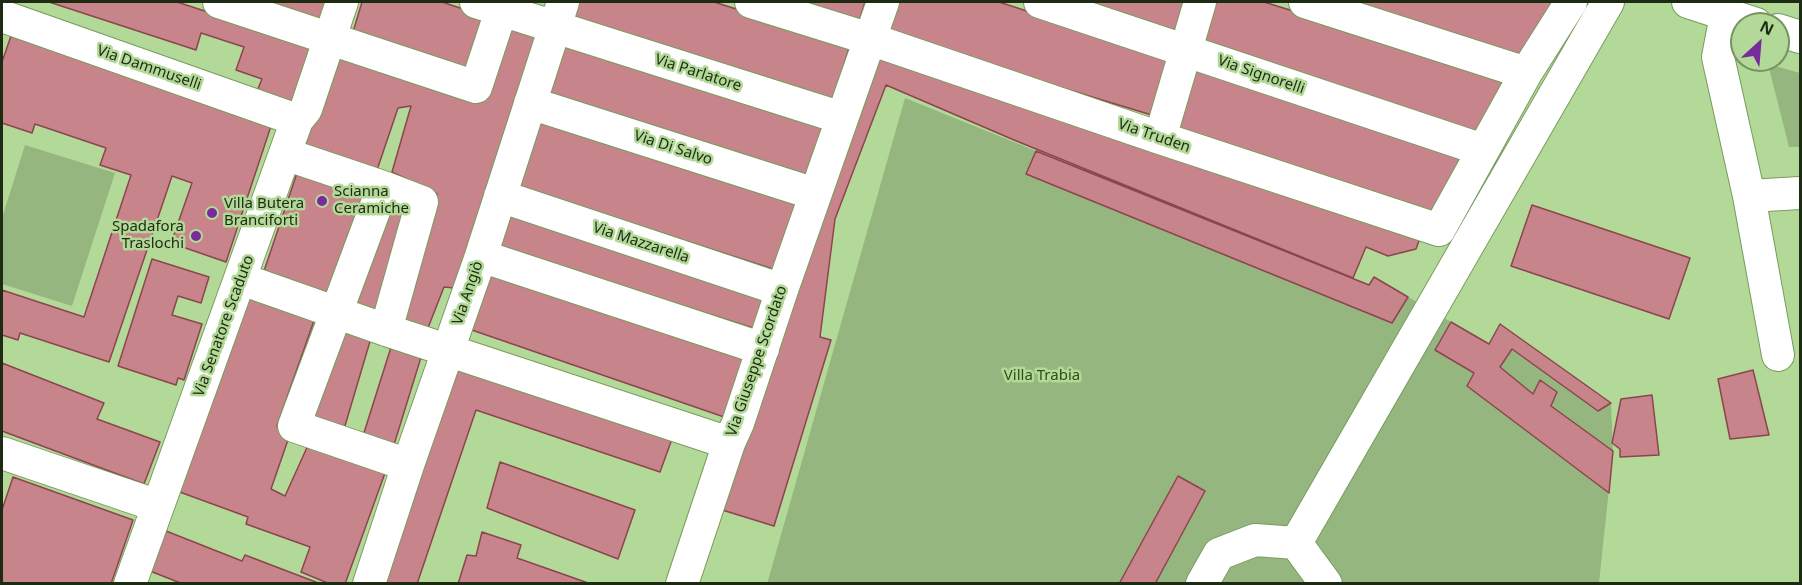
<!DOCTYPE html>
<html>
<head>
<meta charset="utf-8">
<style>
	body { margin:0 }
	#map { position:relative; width:1802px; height:585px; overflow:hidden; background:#b3d998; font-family:"Noto Sans",sans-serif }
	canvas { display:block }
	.frame { position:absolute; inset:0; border:3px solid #1d2b12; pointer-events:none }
	.north { position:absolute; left:1730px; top:12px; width:60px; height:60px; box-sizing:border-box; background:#b3d998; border:2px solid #779362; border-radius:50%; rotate:26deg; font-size:16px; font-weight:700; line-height:24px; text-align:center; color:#1d2b12 }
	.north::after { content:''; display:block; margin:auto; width:21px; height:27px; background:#792b9c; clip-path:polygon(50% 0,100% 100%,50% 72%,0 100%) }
</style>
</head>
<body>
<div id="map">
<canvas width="1802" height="585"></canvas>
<div class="frame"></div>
<div class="north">N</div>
</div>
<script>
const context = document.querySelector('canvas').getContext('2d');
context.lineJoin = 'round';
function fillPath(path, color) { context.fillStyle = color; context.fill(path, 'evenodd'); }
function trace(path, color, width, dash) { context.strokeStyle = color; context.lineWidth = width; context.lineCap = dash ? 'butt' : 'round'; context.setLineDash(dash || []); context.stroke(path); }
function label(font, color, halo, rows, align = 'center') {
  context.font = font + ' "Noto Sans",sans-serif'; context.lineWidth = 5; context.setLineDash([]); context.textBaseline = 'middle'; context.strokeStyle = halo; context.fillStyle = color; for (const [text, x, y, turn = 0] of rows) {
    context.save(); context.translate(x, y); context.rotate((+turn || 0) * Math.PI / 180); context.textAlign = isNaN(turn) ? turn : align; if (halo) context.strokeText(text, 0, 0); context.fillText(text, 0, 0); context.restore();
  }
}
const green = new Path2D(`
	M 1768,64 L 1800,73 L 1800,147 L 1789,147 Z
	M 905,98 L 1368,285 L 1374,277 L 1489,344 L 1500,324 L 1611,403 L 1613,451 L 1599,583 L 767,584 Z
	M 25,145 L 115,173 L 72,306 L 2,284 L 2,218 Z`);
const building = new Path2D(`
	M 49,2 L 177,2 L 319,48 L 300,105 L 257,91 L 262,79 L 236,70 L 244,47 L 201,33 L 196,50 Z
	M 261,2 L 334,2 L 326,23 Z
	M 362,2 L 442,2 L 490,18 L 472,72 L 353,32 Z
	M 574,2 L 714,2 L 850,45 L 832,104 L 569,20 Z
	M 794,2 L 865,2 L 859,22 Z
	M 898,2 L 999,2 L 1172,58 L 1155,116 L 887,35 Z
	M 1076,2 L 1188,2 L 1179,33 Z
	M 1208,2 L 1264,2 L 1506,77 L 1477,135 L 1193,49 Z
	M 1340,2 L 1553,2 L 1520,61 Z
	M 508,18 L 539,29 L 454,288 L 444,287 L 426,333 L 398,319 L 437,194 L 392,172 L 411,106 L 398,108 L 376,173 L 305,146 L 336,48 L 481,93 Z
	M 11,36 L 272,123 L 226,262 L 171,243 L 192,183 L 172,176 L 109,362 L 20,333 L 18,340 L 2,335 L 2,290 L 84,317 L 131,175 L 100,165 L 106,148 L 35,124 L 32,133 L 2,123 L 2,62 Z
	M 562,40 L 825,124 L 808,183 L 544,99 Z
	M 873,53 L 1421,235 L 1416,249 L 1388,256 L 1366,247 L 1353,278 L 1014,140 L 886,85 L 835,219 L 820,337 L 831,340 L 774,526 L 719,509 Z
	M 1191,63 L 1468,154 L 1434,212 L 1170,127 Z
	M 536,117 L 797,205 L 776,270 L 515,186 Z
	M 1036,151 L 1369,285 L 1374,277 L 1408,297 L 1392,323 L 1026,174 Z
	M 298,170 L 366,194 L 330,297 L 263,274 Z
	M 388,197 L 415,208 L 380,314 L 351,306 Z
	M 1532,205 L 1690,258 L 1669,319 L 1511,266 Z
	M 506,211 L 764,295 L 753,328 L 498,248 Z
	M 152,259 L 209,277 L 201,303 L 178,296 L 172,315 L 202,324 L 184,380 L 178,378 L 176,385 L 118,366 Z
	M 484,269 L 747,353 L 727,418 L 466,328 Z
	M 252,290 L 316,315 L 277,426 L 290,434 L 271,489 L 285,496 L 309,443 L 385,473 L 345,584 L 330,584 L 301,572 L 310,547 L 246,524 L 248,517 L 177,491 Z
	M 1451,322 L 1489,344 L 1500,324 L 1611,403 L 1598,411 L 1512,349 L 1500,367 L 1533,394 L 1540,380 L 1557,392 L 1551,406 L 1613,451 L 1609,493 L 1467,386 L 1474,373 L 1435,350 Z
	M 342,327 L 371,338 L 342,436 L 306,423 Z
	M 392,344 L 422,354 L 393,448 L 362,439 Z
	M 2,363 L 104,403 L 97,419 L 160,442 L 144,484 L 2,431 Z
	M 458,366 L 672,439 L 660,472 L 476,410 L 417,584 L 382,584 Z
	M 1753,370 L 1769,435 L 1730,439 L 1718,379 Z
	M 1652,395 L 1659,455 L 1620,457 L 1620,449 L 1612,443 L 1621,399 Z
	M 500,462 L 635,510 L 618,559 L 487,508 Z
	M 1178,476 L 1205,491 L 1155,584 L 1119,584 Z
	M 13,477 L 133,520 L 111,584 L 2,584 L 2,510 Z
	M 166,531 L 242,561 L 245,555 L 321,584 L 183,584 L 150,571 Z
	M 482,532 L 521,545 L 517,558 L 591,584 L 458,584 L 467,555 L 476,556 Z`);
const minor = new Path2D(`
	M 219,2 L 476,87 L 504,2
	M 476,2 L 842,118
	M 751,2 L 870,39 L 1160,138 L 1439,230 L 1526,73 L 1571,2
	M 1040,2 L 1483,150
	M 1305,2 L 1526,73
	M 1688,2 L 1756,24
	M 1726,15 L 1718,57 L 1749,196 L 1778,355
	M 2,16 L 297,120
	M 1778,30 L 1800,37
	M 530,103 L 815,194
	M 1160,138 L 1200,2
	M 285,154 L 383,187 L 422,202 L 386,330
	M 383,187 L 294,426 L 408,465
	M 500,196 L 782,290
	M 1749,196 L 1800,193
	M 481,256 L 763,349
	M 241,279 L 386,330 L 729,443
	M 2,453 L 158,506
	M 1296,543 L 1608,2
	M 130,584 L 297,120 L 306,109 L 342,2
	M 369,584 L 408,465 L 481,256 L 563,2
	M 682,584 L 729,443 L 738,423 L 782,290 L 883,2
	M 1202,584 L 1219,554 L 1255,540 L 1296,543 L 1326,584`);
const markers = [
	[322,201,6,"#792b9c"],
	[212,213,6,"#792b9c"],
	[196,236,6,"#792b9c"]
];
const streetNames = [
	["Via Dammuselli",149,68,19],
	["Via Parlatore",698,73,18],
	["Via Signorelli",1261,75,19],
	["Via Truden",1154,136,19],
	["Via Di Salvo",673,148,18],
	["Via Mazzarella",641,243,18],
	["Via Angiò",468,293,-71],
	["Via Senatore Scaduto",224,326,-70],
	["Via Giuseppe Scordato",757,361,-71]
];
const poiNames = [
	["Scianna",334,192],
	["Ceramiche",334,209],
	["Villa Butera",224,204],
	["Branciforti",224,221],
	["Spadafora",184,227,"right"],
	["Traslochi",184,244,"right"]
];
const parkNames = [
	["Villa Trabia",1042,376]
];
fillPath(green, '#96b680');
fillPath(building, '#c7848a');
trace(building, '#8c454f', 1.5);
trace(minor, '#789c5e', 34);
trace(minor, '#fff', 32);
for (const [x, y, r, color] of markers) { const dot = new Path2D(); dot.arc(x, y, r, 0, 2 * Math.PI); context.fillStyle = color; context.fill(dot); trace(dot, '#b3d998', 2); }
label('15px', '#1d2b12', '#b3d998', streetNames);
label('15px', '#1d2b12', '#b3d998', poiNames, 'left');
label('15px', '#304f15', '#b3d998', parkNames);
</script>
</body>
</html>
